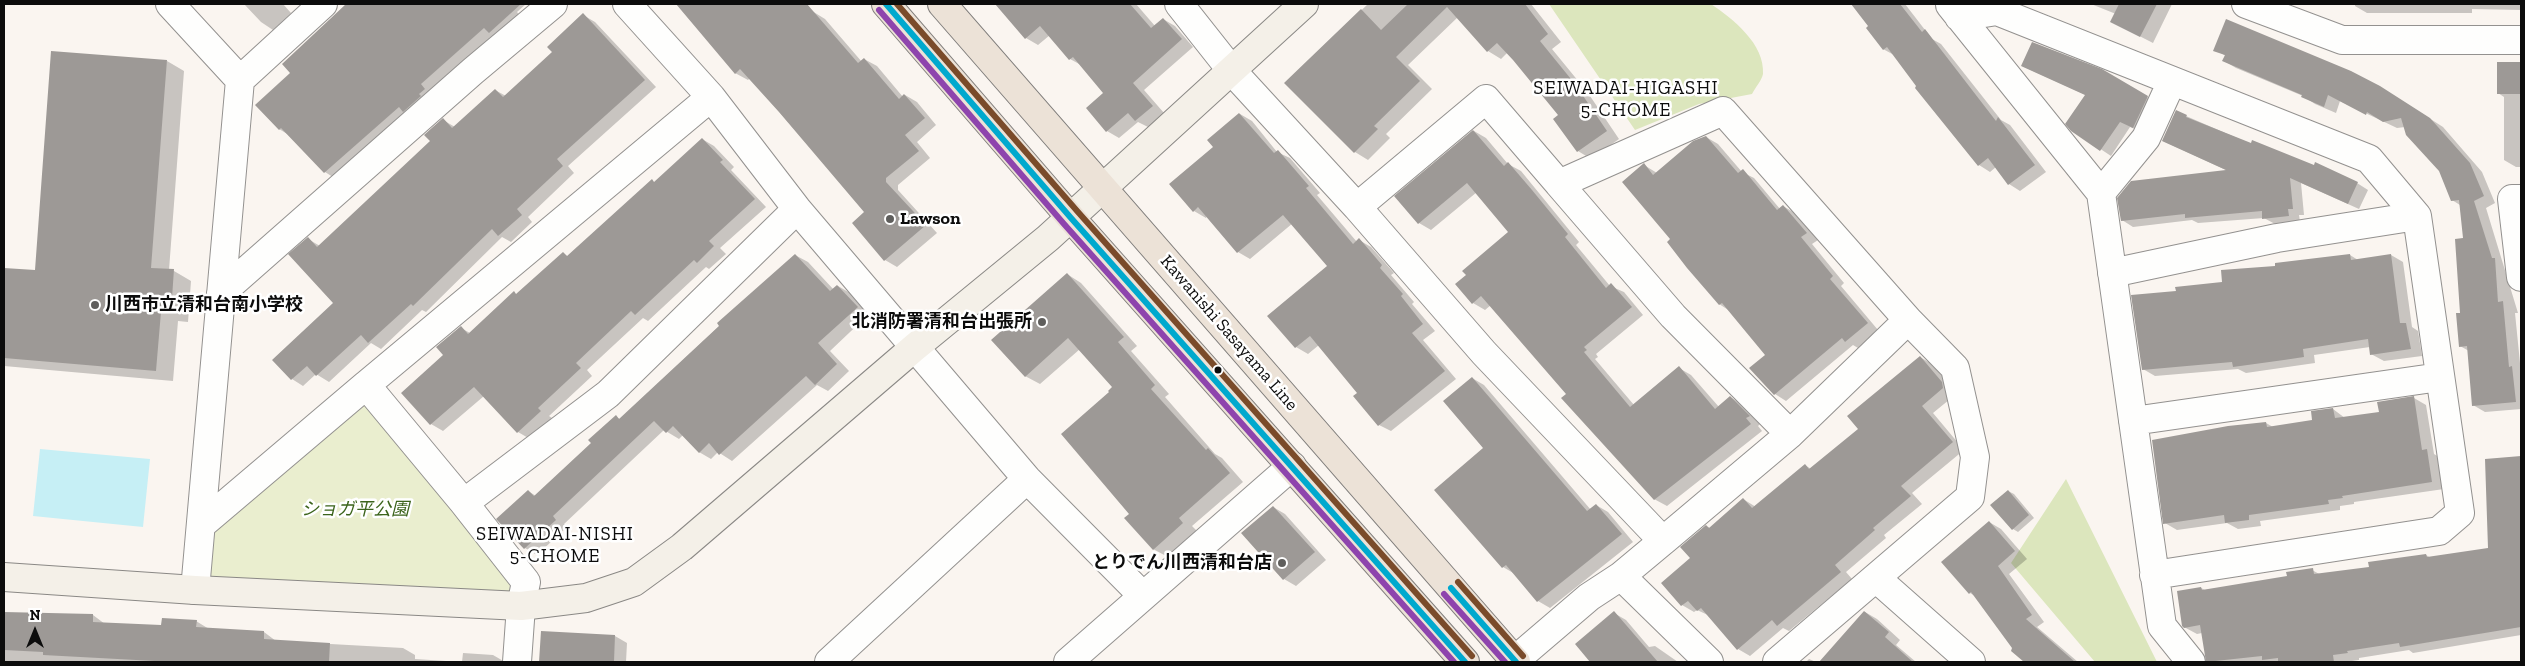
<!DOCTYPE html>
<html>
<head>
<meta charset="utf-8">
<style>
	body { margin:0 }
	#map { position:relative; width:2525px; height:666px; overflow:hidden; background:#faf5f0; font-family:"Zilla Slab",serif }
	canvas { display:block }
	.frame { position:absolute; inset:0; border:5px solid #0c0c0c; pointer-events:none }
	.north { position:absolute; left:10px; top:606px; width:50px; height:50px; -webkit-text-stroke:4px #fff; paint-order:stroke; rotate:0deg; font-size:14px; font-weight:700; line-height:20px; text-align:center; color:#0c0c0c }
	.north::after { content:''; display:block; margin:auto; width:18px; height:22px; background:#0c0c0c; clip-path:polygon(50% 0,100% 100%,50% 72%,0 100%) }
</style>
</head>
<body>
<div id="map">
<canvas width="2525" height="666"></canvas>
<div class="frame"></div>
<div class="north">N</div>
</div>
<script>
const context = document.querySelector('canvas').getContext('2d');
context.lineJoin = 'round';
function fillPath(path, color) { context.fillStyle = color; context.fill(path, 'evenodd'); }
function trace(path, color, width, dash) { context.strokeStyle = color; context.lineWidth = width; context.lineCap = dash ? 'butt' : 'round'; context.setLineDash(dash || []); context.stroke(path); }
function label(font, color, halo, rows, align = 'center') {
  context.font = font + ' "Zilla Slab","Noto Sans JP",serif'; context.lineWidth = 5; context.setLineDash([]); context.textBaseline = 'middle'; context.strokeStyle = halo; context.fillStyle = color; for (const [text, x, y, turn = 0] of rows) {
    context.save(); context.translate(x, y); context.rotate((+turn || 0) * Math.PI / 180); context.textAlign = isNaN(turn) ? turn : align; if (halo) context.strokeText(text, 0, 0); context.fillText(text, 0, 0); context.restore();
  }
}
const green = new Path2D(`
	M 366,385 L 526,582 L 521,606 L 195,590 L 201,525 Z`);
const forest = new Path2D(`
	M 1549,4 L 1711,4 C 1733,19 1765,44 1763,74 C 1762,80 1755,88 1752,94 L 1699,104 L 1635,130 Z
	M 2066,479 L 2157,662 L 2095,662 L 2011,563 Z`);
const water = new Path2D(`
	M 40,449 L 150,459 L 143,527 L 33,516 Z`);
const shadow = new Path2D(`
	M 244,4 L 283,4 L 291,13 L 273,30 L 261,22 Z
	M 354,4 L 526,4 L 517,12 L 523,19 L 336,179 L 325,172 L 289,135 L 279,129 L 291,73 Z
	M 678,4 L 805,4 L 812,11 L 825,19 L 862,62 L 864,59 L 877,66 L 903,97 L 905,95 L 917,102 L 936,125 L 917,142 L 930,158 L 898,185 L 898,190 L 937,233 L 897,267 L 885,260 L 866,212 L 750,78 L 748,80 L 735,73 Z
	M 999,4 L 1136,4 L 1155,26 L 1163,19 L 1175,26 L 1193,47 L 1144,90 L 1164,113 L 1148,127 L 1138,122 L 1119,138 L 1107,131 L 1105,93 L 1081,65 L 1070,59 L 1050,35 L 1038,45 L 1026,38 L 998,5 Z
	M 1368,4 L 1531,4 L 1561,42 L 1552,49 L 1588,93 L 1619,139 L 1591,159 L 1578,151 L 1560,115 L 1508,52 L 1501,59 L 1488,51 L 1458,17 L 1408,65 L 1432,89 L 1386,134 L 1390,138 L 1368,160 L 1355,152 L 1285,83 Z
	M 1853,4 L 1905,4 L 1932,39 L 1941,44 L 2001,120 L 2010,125 L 2046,172 L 2020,191 L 2009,184 L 1996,167 L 1990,172 L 1979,165 L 1894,55 L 1883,49 L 1870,26 Z
	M 2091,4 L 2172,4 L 2153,43 L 2112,22 L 2116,14 Z
	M 2355,4 L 2521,4 L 2521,10 L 2472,9 L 2472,13 L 2367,13 L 2355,6 Z
	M 583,15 L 595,22 L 656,87 L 568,166 L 574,173 L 528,217 L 532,222 L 511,242 L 502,237 L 426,312 L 422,310 L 381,349 L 371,343 L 329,382 L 316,374 L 303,386 L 292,379 L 335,303 L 308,239 L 320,246 L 432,141 L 443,120 L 455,127 L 495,90 L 506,96 L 554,52 Z
	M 2215,50 L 2393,95 L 2443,127 L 2482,172 L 2495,203 L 2486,208 L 2518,313 L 2515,313 L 2521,373 L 2521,409 L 2485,412 L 2473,405 L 2469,351 L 2460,346 L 2464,239 L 2460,205 L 2452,200 L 2440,171 L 2405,127 L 2397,128 L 2340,101 L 2336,113 L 2315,104 L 2303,96 L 2236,68 L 2224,61 L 2226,56 Z
	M 167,61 L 184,71 L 169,270 L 174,271 L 191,281 L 188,322 L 178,321 L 173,381 L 4,366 L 4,269 L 36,272 Z
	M 2498,63 L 2521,64 L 2521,167 L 2516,167 L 2504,160 L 2504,97 L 2498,93 Z
	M 2022,66 L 2147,97 L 2157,103 L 2144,133 L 2130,127 L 2111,156 L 2072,130 L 2086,95 Z
	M 1240,114 L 1252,121 L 1277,152 L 1290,158 L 1320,193 L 1317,195 L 1357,242 L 1359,240 L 1371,247 L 1394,273 L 1391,275 L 1414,302 L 1412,304 L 1435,331 L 1423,340 L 1456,379 L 1391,431 L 1379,425 L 1359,393 L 1319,345 L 1308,354 L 1296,347 L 1329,266 L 1293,223 L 1250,259 L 1238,252 L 1207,216 L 1206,218 L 1194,211 L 1215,148 Z
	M 2186,116 L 2251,144 L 2357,183 L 2368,190 L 2359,209 L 2301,183 L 2304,215 L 2299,215 L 2300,222 L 2275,224 L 2264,218 L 2198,223 L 2192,220 L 2133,227 L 2122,220 L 2228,171 L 2163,141 Z
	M 1474,131 L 1486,138 L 1508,164 L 1521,171 L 1579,242 L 1576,245 L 1610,286 L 1624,292 L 1643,315 L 1596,354 L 1598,357 L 1595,359 L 1634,405 L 1679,368 L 1691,375 L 1719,407 L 1730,397 L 1742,404 L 1761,423 L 1758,426 L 1762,431 L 1667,506 L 1654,499 L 1568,394 L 1491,305 L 1485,310 L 1473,303 L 1510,232 L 1477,192 L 1431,230 L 1419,223 L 1396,196 Z
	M 1706,137 L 1718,144 L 1742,172 L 1754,178 L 1780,209 L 1783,206 L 1795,213 L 1818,240 L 1812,244 L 1844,283 L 1841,286 L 1878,330 L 1858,348 L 1853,345 L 1786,401 L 1775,394 L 1767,355 L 1730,311 L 1719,304 L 1672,239 L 1644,165 L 1657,173 Z
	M 702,139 L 714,146 L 734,167 L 731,170 L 766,207 L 720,248 L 726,254 L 709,269 L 706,267 L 648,321 L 643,318 L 587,370 L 592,376 L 549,416 L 552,418 L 530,439 L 518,432 L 484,396 L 443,431 L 431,424 L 445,355 L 461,328 L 470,333 L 518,295 L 563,254 L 569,257 L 652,181 L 655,183 Z
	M 795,255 L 808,262 L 834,290 L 838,286 L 850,293 L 869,314 L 830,351 L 849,371 L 828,391 L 817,385 L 732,461 L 718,452 L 711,459 L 699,452 L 683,435 L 679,439 L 664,430 L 564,524 L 567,527 L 537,555 L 525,548 L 528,491 L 536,496 L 593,443 L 616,417 L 620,419 Z
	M 2350,255 L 2358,260 L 2391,255 L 2403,262 L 2412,327 L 2418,331 L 2422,356 L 2384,361 L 2371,354 L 2370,347 L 2314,355 L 2315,363 L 2246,373 L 2238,369 L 2155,376 L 2143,369 L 2177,292 L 2224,283 L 2277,267 Z
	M 1067,274 L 1081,283 L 1137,346 L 1131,351 L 1169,394 L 1165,397 L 1215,454 L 1222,458 L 1243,482 L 1192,526 L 1197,531 L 1168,557 L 1153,549 L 1131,514 L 1111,392 L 1113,387 L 1080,349 L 1040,384 L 1025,376 Z
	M 1920,357 L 1932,364 L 1954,390 L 1955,395 L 1933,413 L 1964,450 L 1912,493 L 1922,504 L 1884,535 L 1886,538 L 1846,572 L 1852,579 L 1789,631 L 1783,628 L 1750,656 L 1738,649 L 1710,616 L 1697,610 L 1694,612 L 1682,605 L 1692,559 L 1706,526 L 1710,528 L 1743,499 L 1756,507 L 1805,465 L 1811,469 L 1860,429 Z
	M 1472,378 L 1484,385 L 1591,510 L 1596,505 L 1608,512 L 1633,542 L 1550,608 L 1538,601 L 1515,574 L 1503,567 L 1435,490 L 1485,448 Z
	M 2414,398 L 2426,405 L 2434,454 L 2439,457 L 2444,489 L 2354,502 L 2354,504 L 2340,506 L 2340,510 L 2260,521 L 2261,526 L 2238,529 L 2227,523 L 2177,530 L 2165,523 L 2266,423 L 2273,427 L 2314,422 L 2333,409 L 2345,418 L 2380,413 Z
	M 2521,457 L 2521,635 L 2413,653 L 2409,650 L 2359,658 L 2359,660 L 2345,662 L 2207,662 L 2202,633 L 2197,634 L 2184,627 L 2201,588 L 2205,590 L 2288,578 L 2312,570 L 2321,575 L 2370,568 L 2426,555 L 2431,558 L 2489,549 L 2486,460 Z
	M 2008,491 L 2014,494 L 2034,518 L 2018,532 L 2013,529 Z
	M 1273,507 L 1285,514 L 1326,560 L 1296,586 L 1284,579 Z
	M 1989,522 L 2001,529 L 2027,559 L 2009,574 L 2044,622 L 2037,627 L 2078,662 L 2026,662 L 2012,651 L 2014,649 L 1975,596 L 1970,593 Z
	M 1865,612 L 1877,619 L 1900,640 L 1896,645 L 1916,662 L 1821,662 Z
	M 4,613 L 93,615 L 105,624 L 162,627 L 196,621 L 209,629 L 264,632 L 276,641 L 403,648 L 415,655 L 415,659 L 462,662 L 463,653 L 493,655 L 505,662 L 4,662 Z
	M 1614,613 L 1626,620 L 1649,647 L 1655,646 L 1678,662 L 1592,662 L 1577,644 Z
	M 542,632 L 615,636 L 627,643 L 626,662 L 540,662 Z
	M 1809,659 L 1816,662 L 1806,662 Z`);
const building = new Path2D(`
	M 346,4 L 521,4 L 489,33 L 484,28 L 421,84 L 425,89 L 419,94 L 421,96 L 403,112 L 399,107 L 324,173 L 281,128 L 279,130 L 255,105 L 290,73 L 282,64 Z
	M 676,4 L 807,4 L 858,63 L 864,58 L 899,99 L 904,94 L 925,118 L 905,135 L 919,151 L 886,178 L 886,182 L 926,225 L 884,261 L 852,223 L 864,212 L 779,112 L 740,69 L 735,74 Z
	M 995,4 L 1130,4 L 1151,28 L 1163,18 L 1182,39 L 1133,83 L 1153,106 L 1135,121 L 1128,113 L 1106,132 L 1086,108 L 1103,93 L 1073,57 L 1069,60 L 1040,26 L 1025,39 Z
	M 1408,4 L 1525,4 L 1548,34 L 1540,41 L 1575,84 L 1607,131 L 1577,152 L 1553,119 L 1558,115 L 1513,60 L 1497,43 L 1487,52 L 1447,7 L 1396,57 L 1420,81 L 1374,126 L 1378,129 L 1354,153 L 1284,83 L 1361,9 L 1381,30 Z
	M 1851,4 L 1900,4 L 1922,32 L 1925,29 L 1996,121 L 1998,117 L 2035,165 L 2008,185 L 1988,158 L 1978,166 L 1915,88 L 1916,86 L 1887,47 L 1883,50 L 1866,28 L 1868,26 Z
	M 2119,4 L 2157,4 L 2140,37 L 2110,22 Z
	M 583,13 L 645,80 L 557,159 L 563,166 L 517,209 L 522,215 L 498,236 L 492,229 L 413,306 L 411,304 L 368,343 L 361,335 L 316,376 L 307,366 L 291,380 L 272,360 L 333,303 L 288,254 L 308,237 L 317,247 L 430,141 L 424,135 L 443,118 L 452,128 L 495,89 L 503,97 L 552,52 L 547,47 Z
	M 2226,19 L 2351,71 L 2380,86 L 2430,118 L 2470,163 L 2484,196 L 2474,201 L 2492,258 L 2495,258 L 2498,302 L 2503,301 L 2509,367 L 2512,366 L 2516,402 L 2472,406 L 2467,346 L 2459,347 L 2456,313 L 2460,313 L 2455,239 L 2463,238 L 2459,200 L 2451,201 L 2439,171 L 2406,135 L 2401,118 L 2383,122 L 2367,112 L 2366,115 L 2328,95 L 2324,107 L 2301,97 L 2302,95 L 2222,61 L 2225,55 L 2213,51 Z
	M 2032,42 L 2102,69 L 2148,96 L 2133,128 L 2120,122 L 2100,151 L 2071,131 L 2065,124 L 2085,95 L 2021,66 Z
	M 51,51 L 167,60 L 151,268 L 174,269 L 171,313 L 161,312 L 156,371 L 4,358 L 4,268 L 35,270 Z
	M 2497,62 L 2521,62 L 2521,94 L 2497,94 Z
	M 2176,110 L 2187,115 L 2186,117 L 2251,143 L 2252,140 L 2314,165 L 2315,162 L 2358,182 L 2348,204 L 2290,178 L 2293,209 L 2288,209 L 2289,216 L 2262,219 L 2262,211 L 2185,218 L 2185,214 L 2121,221 L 2117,198 L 2131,181 L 2226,170 L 2162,141 Z
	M 1239,113 L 1274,153 L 1278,150 L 1309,186 L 1306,188 L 1353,244 L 1359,238 L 1382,265 L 1380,268 L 1403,294 L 1401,296 L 1423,324 L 1412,333 L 1445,371 L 1378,426 L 1353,396 L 1357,393 L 1310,336 L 1295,348 L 1267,316 L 1327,266 L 1283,215 L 1237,253 L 1198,207 L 1193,212 L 1169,184 L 1213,147 L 1207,140 Z
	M 1473,130 L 1504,166 L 1508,162 L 1532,190 L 1568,234 L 1565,237 L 1606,288 L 1611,283 L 1632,307 L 1584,347 L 1587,350 L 1584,352 L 1630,407 L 1679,366 L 1715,409 L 1730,396 L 1750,416 L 1746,418 L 1751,424 L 1654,500 L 1561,398 L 1566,394 L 1481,296 L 1472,304 L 1455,284 L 1466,275 L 1462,271 L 1508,232 L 1467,183 L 1418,224 L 1394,196 Z
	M 1706,136 L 1738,173 L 1743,169 L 1777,210 L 1783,205 L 1807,233 L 1801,237 L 1833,276 L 1830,279 L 1868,323 L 1845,342 L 1842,338 L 1774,395 L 1749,368 L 1765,355 L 1722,303 L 1719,305 L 1687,268 L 1667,242 L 1670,239 L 1622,182 L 1644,163 L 1653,175 L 1693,141 Z
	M 702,138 L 723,160 L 720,162 L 755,199 L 709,241 L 714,246 L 697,263 L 694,260 L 635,315 L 631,311 L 576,363 L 581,368 L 538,408 L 541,411 L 517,433 L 474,387 L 430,425 L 401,393 L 443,355 L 436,347 L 461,326 L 468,334 L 514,291 L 516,294 L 563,252 L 567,256 L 652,179 L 654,182 Z
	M 795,254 L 830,291 L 837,285 L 858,307 L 818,343 L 837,364 L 815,385 L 806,376 L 719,455 L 709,443 L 699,453 L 673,426 L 666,433 L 654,421 L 553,516 L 556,520 L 524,549 L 496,519 L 528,490 L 534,496 L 591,443 L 588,440 L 616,415 L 619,419 L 719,326 L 717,323 Z
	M 2350,254 L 2351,260 L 2391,254 L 2400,323 L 2406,323 L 2411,349 L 2370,355 L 2368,339 L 2303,349 L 2304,357 L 2284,360 L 2233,367 L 2232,362 L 2142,370 L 2131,295 L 2176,291 L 2175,287 L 2222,282 L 2221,270 L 2275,266 L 2275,263 Z
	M 1067,273 L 1124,337 L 1118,342 L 1155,385 L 1151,389 L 1206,450 L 1208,448 L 1230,473 L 1179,518 L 1183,523 L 1153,550 L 1124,518 L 1129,514 L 1061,434 L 1109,392 L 1108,391 L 1112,387 L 1068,338 L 1025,377 L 991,340 Z
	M 1920,356 L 1942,382 L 1943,388 L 1922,406 L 1953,442 L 1901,486 L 1911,496 L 1873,528 L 1875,530 L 1835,565 L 1841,572 L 1777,626 L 1772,620 L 1737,650 L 1701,608 L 1697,611 L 1688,601 L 1681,606 L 1661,583 L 1690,558 L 1680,547 L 1706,525 L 1709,528 L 1743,498 L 1752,508 L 1805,464 L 1809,469 L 1858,429 L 1847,416 Z
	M 1472,377 L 1587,511 L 1596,504 L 1622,534 L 1537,602 L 1506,565 L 1502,568 L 1434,490 L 1483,448 L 1443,401 Z
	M 2414,396 L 2422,450 L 2427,449 L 2432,482 L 2342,496 L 2343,498 L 2328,500 L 2329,504 L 2249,515 L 2249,520 L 2225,523 L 2224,515 L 2163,524 L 2152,440 L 2228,426 L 2266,422 L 2267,427 L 2312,420 L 2311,411 L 2333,408 L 2335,418 L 2379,412 L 2377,402 Z
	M 2521,456 L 2521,627 L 2400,647 L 2399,643 L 2347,651 L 2348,653 L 2333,655 L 2334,662 L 2278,662 L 2278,658 L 2262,660 L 2262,656 L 2206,662 L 2200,625 L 2184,628 L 2182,626 L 2177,591 L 2201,587 L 2202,590 L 2287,576 L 2286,572 L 2313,568 L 2314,574 L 2369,567 L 2368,562 L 2426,554 L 2427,557 L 2488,548 L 2485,459 Z
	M 2008,490 L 2029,515 L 2012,530 L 1990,505 Z
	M 1273,506 L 1315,552 L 1283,580 L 1241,533 Z
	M 1989,521 L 2015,551 L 1998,566 L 2032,615 L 2026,619 L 2075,662 L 2024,662 L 2011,651 L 2012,648 L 1971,592 L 1969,594 L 1941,562 Z
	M 1614,611 L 1658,662 L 1590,662 L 1575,644 Z
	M 1864,611 L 1889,632 L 1885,637 L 1913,662 L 1819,662 Z
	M 4,612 L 93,614 L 93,622 L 161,625 L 162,618 L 197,620 L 196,627 L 264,631 L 264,639 L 330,643 L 329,662 L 173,662 L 43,655 L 43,652 L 4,650 Z
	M 541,631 L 615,635 L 614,662 L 539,662 Z`);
const street = new Path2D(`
	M 170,4 L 240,80 L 195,590
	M 627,4 L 711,97 L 797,209 L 1027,479 L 1143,596
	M 1179,4 L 1232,71 L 1357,207 L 1484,353 L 1663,541 L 1790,434 L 1908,320 L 1723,111 L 1559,184 L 1486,99 L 1357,207
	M 2246,4 L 2342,40 L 2521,40
	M 1950,5 L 2101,193 L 2162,626 L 2191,662
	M 1959,17 L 1997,11 L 2369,159 L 2417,216 L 2460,513 L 2439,531 L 2154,575
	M 240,80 L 323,4
	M 1559,184 L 1673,316 L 1790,434
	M 2101,193 L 2146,138 L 2172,81
	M 2521,199 L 2512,199 L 2521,277
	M 2112,273 L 2277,238 L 2417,216
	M 221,293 L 473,71 L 553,4
	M 366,385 L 711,97
	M 2133,421 L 2440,377
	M 464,503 L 608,394 L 797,209
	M 201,525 L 366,385 L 464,503 L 526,582 L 521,606 L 517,662
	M 1621,576 L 1709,662
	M 1876,578 L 1971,662
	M 829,662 L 1027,479
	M 1068,662 L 1292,466
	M 1513,662 L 1589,597 L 1621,576 L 1663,541
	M 1777,662 L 1970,497 L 1975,457 L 1955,368 L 1908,320`);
const secondary = new Path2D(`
	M 4,577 L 195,590 L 521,606 L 586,598 L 634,582 L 682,547 L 915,347 L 1048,238 L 1304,4`);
const primary = new Path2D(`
	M 886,4 L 1071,218 L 1465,662
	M 942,4 L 1516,662`);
const bus1 = new Path2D(`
	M 886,4 L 1071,218 L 1465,662
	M 1451,588 L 1516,662`);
const bus2 = new Path2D(`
	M 879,10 L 1064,224 L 1454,662
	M 1444,594 L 1505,662`);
const bus3 = new Path2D(`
	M 897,4 L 1078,212 L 1472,656
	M 1458,582 L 1523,656`);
const markers = [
	[890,219,5,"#5f5e5c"],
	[95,305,5,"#5f5e5c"],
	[1042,322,5,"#5f5e5c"],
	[1218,370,4.5,"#0c0c0c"],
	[1282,563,5,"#5f5e5c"]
];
const poiNames = [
	["Lawson",900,219],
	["川西市立清和台南小学校",105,305],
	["北消防署清和台出張所",1032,322,"right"],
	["とりでん川西清和台店",1272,563,"right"]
];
const streetNames = [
	["Kawanishi Sasayama Line",1229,333,49]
];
const parkNames = [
	["ショガ平公園",355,510]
];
const neighbourhoodNames = [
	["SEIWADAI-HIGASHI",1626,89],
	["5-CHOME",1626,111],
	["SEIWADAI-NISHI",555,535],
	["5-CHOME",555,557]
];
fillPath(green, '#eaeecf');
fillPath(forest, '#dce6bd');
fillPath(water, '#c6eff5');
fillPath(shadow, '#0003');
fillPath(building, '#9d9996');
trace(street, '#93918f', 30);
trace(secondary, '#8a8885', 30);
trace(primary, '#807e7c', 30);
trace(street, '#fefefd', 28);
trace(secondary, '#f4f0e8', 28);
trace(primary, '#ece2d7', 28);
trace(bus1, '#00a9ce', 6);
trace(bus2, '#8e44ad', 6);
trace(bus3, '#7a4b2a', 6);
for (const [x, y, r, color] of markers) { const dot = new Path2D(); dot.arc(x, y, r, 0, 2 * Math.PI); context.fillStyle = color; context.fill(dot); trace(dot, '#fff', 2); }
label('bold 18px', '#0c0c0c', '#fff', poiNames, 'left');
label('18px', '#0c0c0c', '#fff', streetNames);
label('italic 18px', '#3c641c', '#fff', parkNames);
context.letterSpacing = '1px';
label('19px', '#0c0c0c', '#fff', neighbourhoodNames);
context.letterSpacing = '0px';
</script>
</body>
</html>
